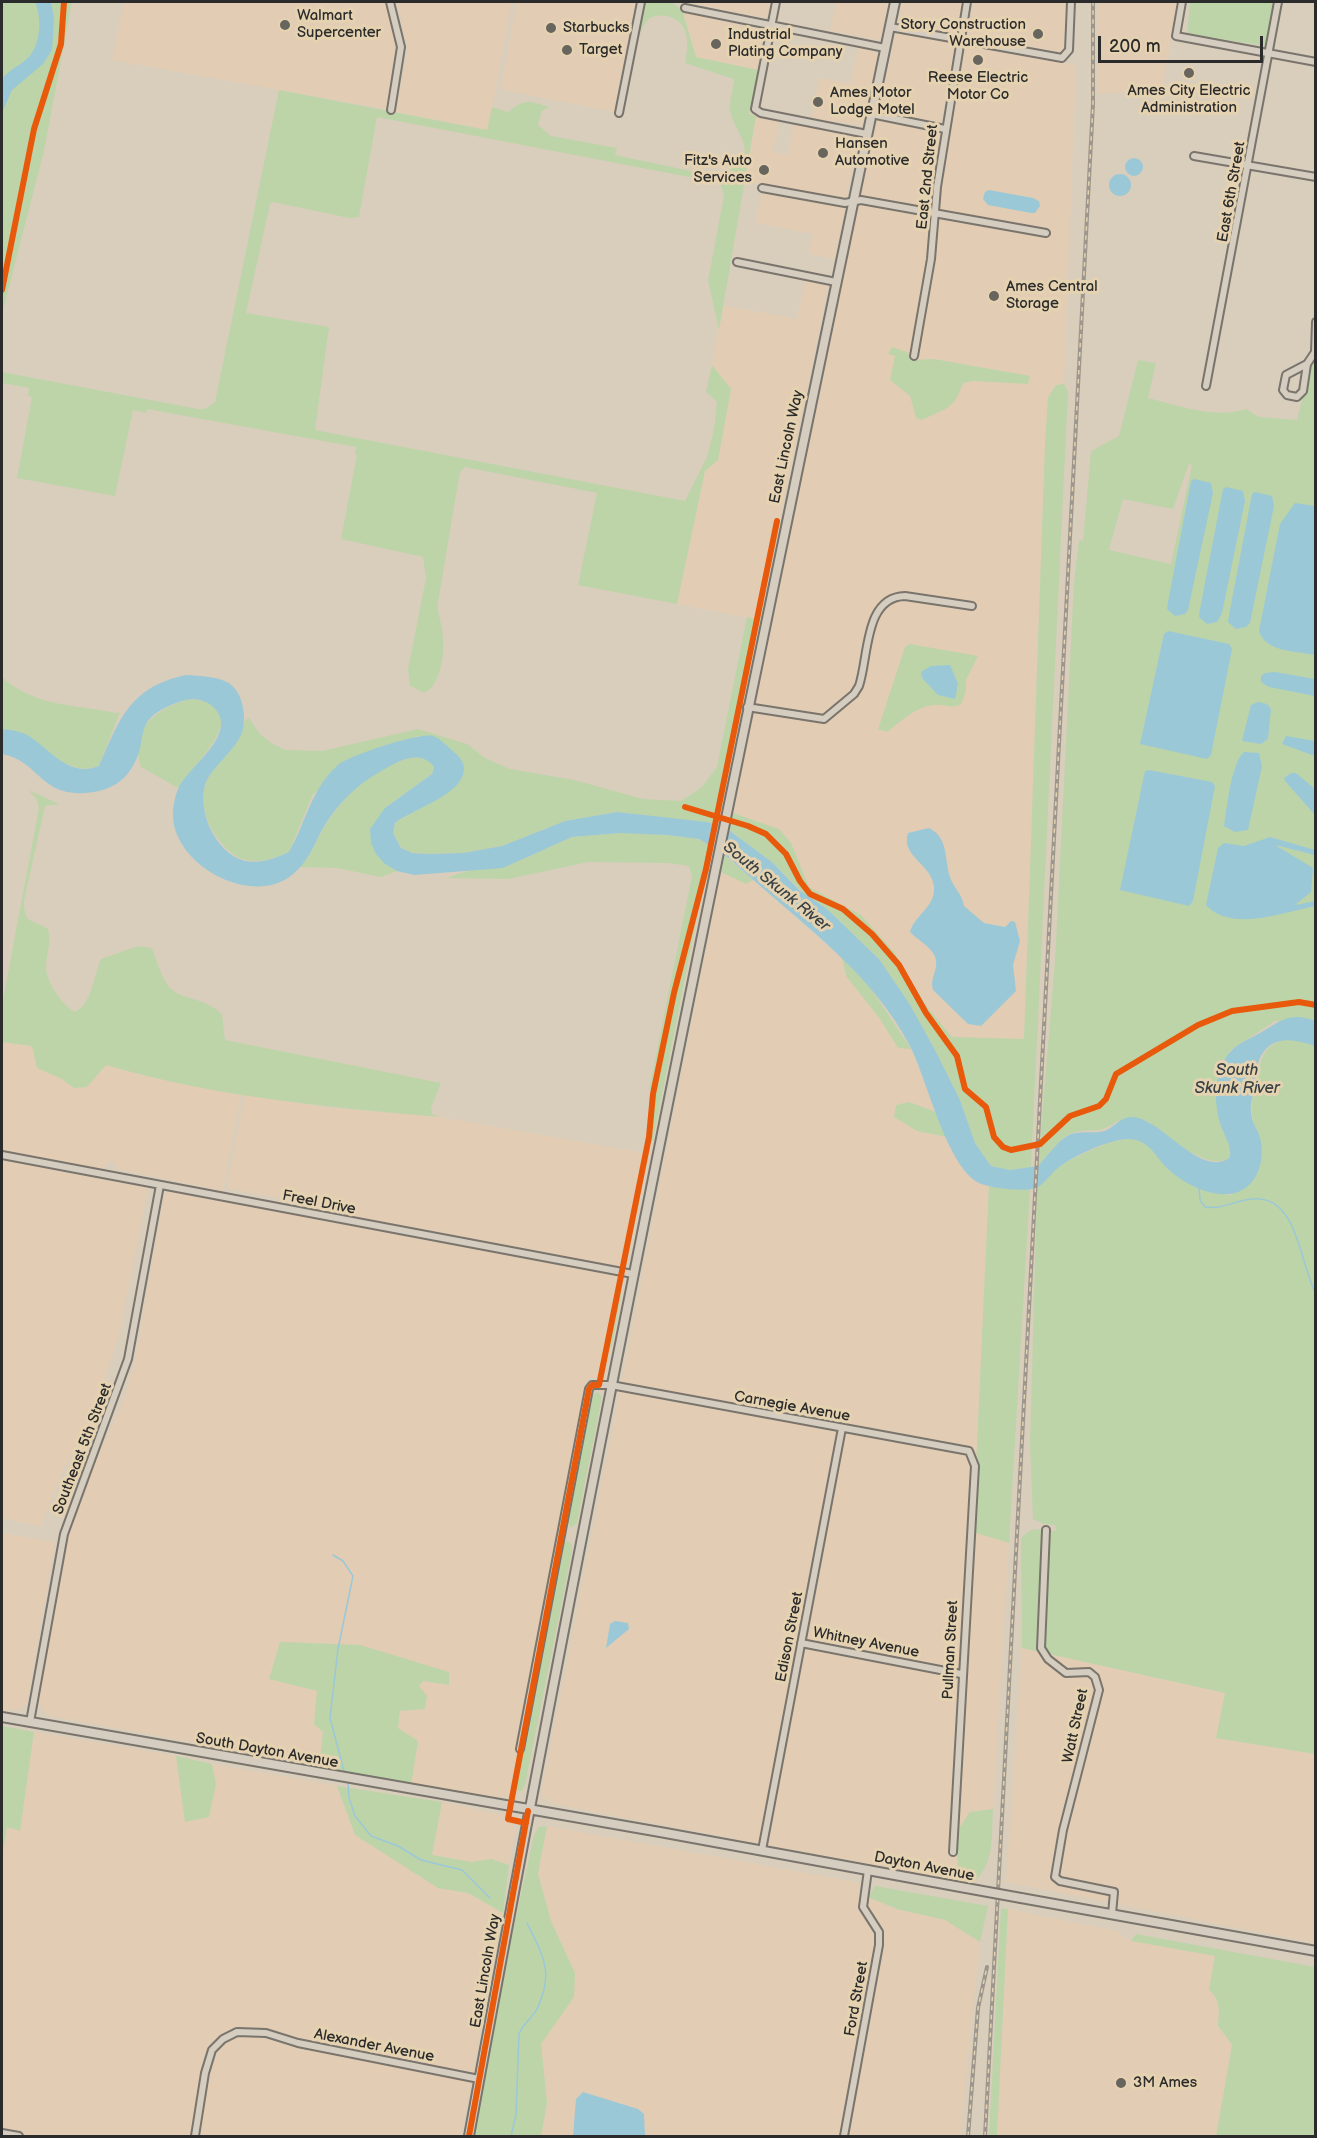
<!DOCTYPE html>
<html>
<head>
<meta charset="utf-8">
<style>
	body { margin:0 }
	#map { position:relative; width:1317px; height:2138px; overflow:hidden; background:#d9cebc; font-family:"Balsamiq Sans",sans-serif }
	canvas { display:block }
	.frame { position:absolute; inset:0; border:3px solid #2b2b2b; pointer-events:none }
	.scale { position:absolute; left:1098px; top:36px; width:165px; height:27px; box-sizing:border-box; border:3px solid #2b2b2b; border-top:0; padding-left:8px; font-size:18px; line-height:21px; white-space:nowrap; color:#2b2b2b; -webkit-text-stroke:4px #e5d2b0; paint-order:stroke }
</style>
</head>
<body>
<div id="map">
<canvas width="1317" height="2138"></canvas>
<div class="frame"></div>
<div class="scale">200 m</div>
</div>
<script>
const context = document.querySelector('canvas').getContext('2d');
context.lineJoin = 'round';
function fillPath(path, color) { context.fillStyle = color; context.fill(path, 'evenodd'); }
function trace(path, color, width, dash) { context.strokeStyle = color; context.lineWidth = width; context.lineCap = dash ? 'butt' : 'round'; context.setLineDash(dash || []); context.stroke(path); }
function label(font, color, halo, rows, align = 'center') {
  context.font = font + ' "Balsamiq Sans",sans-serif'; context.lineWidth = 6; context.setLineDash([]); context.textBaseline = 'middle'; context.strokeStyle = halo; context.fillStyle = color; for (const [text, x, y, turn = 0] of rows) {
    context.save(); context.translate(x, y); context.rotate((+turn || 0) * Math.PI / 180); context.textAlign = isNaN(turn) ? turn : align; if (halo) context.strokeText(text, 0, 0); context.fillText(text, 0, 0); context.restore();
  }
}
const built = new Path2D(`
	M 124,2 L 390,2 L 399,36 L 391,110 L 112,60 Z
	M 397,2 L 512,2 L 488,130 L 396,112 L 408,49 Z
	M 517,2 L 641,2 L 619,113 L 504,90 L 501,88 Z
	M 684,2 L 772,2 L 768,15 L 763,18 Z
	M 836,2 L 889,2 L 880,40 L 830,31 Z
	M 902,2 L 963,2 L 939,132 L 949,136 L 964,51 L 967,46 L 1076,65 L 1064,384 L 1056,385 L 1045,444 L 1024,1040 L 952,1037 L 927,1007 L 894,952 L 861,915 L 809,887 L 791,843 L 779,829 L 733,813 L 798,489 Z
	M 974,2 L 1068,2 L 1065,49 L 1060,52 L 969,35 L 966,30 L 970,23 Z
	M 1097,2 L 1178,2 L 1162,89 L 1097,94 Z
	M 683,12 L 763,30 L 765,36 L 758,70 L 696,57 Z
	M 858,47 L 875,51 L 878,54 L 862,125 L 811,119 L 819,78 L 850,83 Z
	M 756,116 L 779,120 L 773,152 L 788,155 L 794,123 L 859,137 L 846,198 L 838,199 L 745,182 Z
	M 762,191 L 843,206 L 845,209 L 834,259 L 809,254 L 813,234 L 756,223 Z
	M 805,279 L 826,282 L 828,287 L 759,620 L 677,604 L 705,471 L 718,460 L 731,389 L 712,365 L 722,305 L 797,319 Z
	M 721,872 L 746,884 L 753,880 L 841,958 L 846,976 L 880,1019 L 898,1048 L 911,1049 L 936,1112 L 909,1102 L 917,1131 L 947,1137 L 959,1162 L 971,1177 L 989,1185 L 973,1531 L 1009,1543 L 993,1809 L 986,1810 L 958,1866 L 966,1883 L 553,1804 L 541,1795 Z
	M 2,1042 L 32,1046 L 37,1068 L 60,1078 L 74,1088 L 87,1087 L 106,1065 L 241,1094 L 223,1191 L 118,1169 L 114,1162 L 110,1161 L 97,1173 L 2,1155 Z
	M 245,1093 L 323,1107 L 439,1117 L 645,1153 L 599,1379 L 588,1378 L 510,1798 L 411,1785 L 418,1742 L 398,1728 L 400,1711 L 424,1680 L 449,1673 L 360,1645 L 295,1642 L 269,1679 L 317,1691 L 314,1723 L 323,1732 L 319,1766 L 56,1717 L 46,1714 L 38,1701 L 70,1531 L 95,1463 L 124,1399 L 137,1351 L 164,1196 L 170,1190 L 303,1215 L 305,1203 L 227,1188 Z
	M 2,1160 L 148,1188 L 119,1335 L 95,1409 L 82,1438 L 63,1469 L 41,1527 L 2,1518 Z
	M 2,1533 L 55,1542 L 27,1703 L 18,1710 L 2,1710 Z
	M 1022,1648 L 1225,1693 L 1216,1738 L 1315,1754 L 1315,1943 L 1006,1882 Z
	M 34,1732 L 176,1756 L 185,1822 L 216,1784 L 212,1764 L 337,1786 L 355,1835 L 438,1888 L 468,1893 L 503,1913 L 461,2136 L 2,2136 L 2,1859 L 7,1826 L 20,1830 Z
	M 442,1802 L 507,1816 L 507,1820 L 514,1824 L 515,1832 L 509,1865 L 492,1859 L 471,1862 L 432,1855 Z
	M 547,1826 L 856,1882 L 859,1883 L 859,1894 L 897,1909 L 945,1920 L 980,1942 L 960,2136 L 541,2136 L 547,2103 L 541,2044 L 574,1997 L 575,1973 L 551,1921 L 538,1873 Z
	M 1008,1909 L 1116,1931 L 1131,1941 L 1215,1955 L 1209,1990 L 1215,1995 L 1220,2007 L 1218,2026 L 1232,2045 L 1216,2136 L 997,2136 Z`);
const green = new Path2D(`
	M 2,2 L 72,2 L 44,151 L 2,314 Z
	M 645,2 L 671,2 L 682,10 L 696,57 L 758,70 L 749,114 L 756,116 L 719,330 L 708,281 L 724,195 L 720,183 L 377,117 L 359,217 L 349,218 L 273,202 L 270,204 L 246,313 L 329,327 L 315,430 L 685,501 L 707,457 L 714,429 L 717,402 L 706,392 L 712,365 L 731,389 L 718,460 L 705,471 L 677,604 L 578,585 L 597,493 L 465,467 L 460,472 L 438,602 C 437,613 441,620 442,631 C 446,648 442,685 424,693 L 410,686 L 408,669 L 426,578 L 423,557 L 341,539 L 357,455 L 355,454 L 356,447 L 147,409 L 146,413 L 133,410 L 115,496 L 17,478 L 32,397 L 28,396 L 29,388 L 2,383 L 2,372 L 198,409 L 205,409 L 215,402 L 279,90 L 487,130 L 492,107 L 508,112 C 525,98 530,101 549,107 L 542,111 L 538,125 L 551,136 L 617,148 L 615,155 L 705,174 C 717,175 726,173 736,166 C 758,151 733,129 730,111 C 729,101 733,89 734,79 L 685,63 C 689,44 690,20 666,16 C 660,15 653,15 648,20 C 642,25 641,35 637,40 Z
	M 1190,2 L 1273,2 L 1266,46 L 1187,34 Z
	M 1315,322 L 1315,1021 L 1275,1021 L 1231,1050 L 1220,1069 L 1220,1122 L 1231,1150 L 1230,1157 C 1211,1174 1164,1135 1148,1121 L 1117,1121 C 1099,1136 1090,1127 1072,1133 C 1058,1139 1048,1156 1038,1166 L 1055,961 L 1074,583 L 1079,540 L 1083,541 L 1091,451 L 1119,436 L 1138,360 L 1156,363 L 1148,398 C 1180,406 1214,419 1246,409 L 1259,417 L 1297,420 L 1312,358 ZM 1189,464 L 1192,465 L 1171,564 L 1109,550 L 1123,499 L 1173,509 Z
	M 892,347 L 907,352 L 911,360 L 934,359 L 1030,376 L 1028,384 L 973,381 L 963,383 C 954,410 946,408 922,420 L 916,418 L 910,396 L 890,380 L 895,356 L 888,354 Z
	M 1064,384 L 1068,392 L 1031,1167 L 1010,1170 L 991,1166 L 975,1143 L 960,1100 L 934,1048 L 909,1003 L 879,959 L 827,909 L 804,894 L 772,862 L 729,830 L 733,813 L 779,829 L 791,843 L 809,887 L 861,915 L 894,952 L 927,1007 L 952,1037 L 1024,1039 L 1045,444 L 1048,397 L 1056,385 Z
	M 747,617 L 756,619 L 714,824 L 617,812 L 565,821 L 502,846 L 463,853 L 427,854 L 412,853 L 401,848 L 393,833 L 395,823 L 447,792 L 419,736 L 391,746 L 313,794 L 289,852 C 270,861 247,867 229,851 C 208,832 194,800 211,773 C 225,753 240,748 245,720 L 249,718 L 259,733 L 271,743 L 285,750 L 322,751 L 418,729 L 467,744 L 485,758 L 510,769 L 574,780 L 643,799 L 681,801 L 701,788 L 717,767 Z
	M 910,644 L 978,656 L 966,680 L 966,691 L 961,704 C 951,709 948,705 938,705 C 918,704 902,721 887,732 L 878,729 L 905,647 Z
	M 2,677 C 35,707 73,704 116,713 L 120,712 L 99,766 C 61,780 38,733 2,729 Z
	M 188,699 C 261,704 195,763 178,788 L 141,767 C 128,728 156,710 188,699 Z
	M 419,757 L 429,760 L 434,767 L 432,774 L 385,808 L 385,864 L 397,871 L 381,877 L 337,868 L 300,867 C 311,856 314,844 322,831 C 342,795 376,761 419,757 Z
	M 28,790 L 59,804 L 45,806 L 24,901 C 24,925 31,918 48,929 C 52,943 46,954 46,968 C 47,983 62,1005 75,1012 C 91,1005 94,976 101,959 L 138,946 L 152,948 C 157,960 161,978 170,988 C 182,1000 204,997 222,1014 L 225,1040 L 441,1083 L 431,1108 L 432,1114 L 439,1117 C 328,1107 214,1097 106,1065 L 87,1087 L 74,1088 L 60,1078 L 37,1068 L 32,1046 L 2,1042 L 2,1005 L 39,808 L 36,798 Z
	M 620,833 C 648,833 685,830 710,845 L 698,899 L 676,976 L 653,1090 L 649,1090 L 692,876 L 689,866 L 668,863 L 588,862 L 508,879 L 446,878 L 474,869 L 503,868 L 572,837 Z
	M 724,855 L 753,880 L 746,884 L 721,872 Z
	M 701,897 L 653,1140 L 649,1143 L 655,1091 L 676,989 Z
	M 842,958 L 866,981 L 911,1049 L 898,1048 L 880,1019 L 846,976 Z
	M 1295,1038 L 1315,1046 L 1315,1754 L 1216,1738 L 1225,1693 L 1022,1648 L 1021,1539 C 1031,1525 1041,1530 1056,1531 L 1055,1525 L 1044,1524 L 1033,1519 L 1030,1445 L 1037,1188 C 1044,1182 1052,1171 1060,1166 C 1079,1155 1126,1129 1147,1143 C 1151,1146 1155,1153 1159,1157 C 1184,1179 1197,1190 1231,1195 L 1258,1132 C 1249,1116 1251,1104 1255,1086 C 1261,1059 1262,1041 1295,1038 Z
	M 909,1102 L 936,1112 L 947,1137 L 917,1131 L 894,1117 L 896,1105 Z
	M 989,1185 L 1030,1189 L 1009,1543 L 973,1532 Z
	M 621,1277 L 621,1296 L 612,1346 L 607,1352 Z
	M 598,1392 L 602,1397 L 577,1523 L 571,1528 L 567,1522 L 590,1397 Z
	M 567,1541 L 572,1544 L 572,1552 L 525,1785 L 522,1791 L 514,1790 L 562,1544 Z
	M 280,1642 L 360,1645 L 449,1672 L 449,1685 L 423,1681 L 419,1686 L 427,1696 L 425,1709 L 400,1711 L 398,1728 L 418,1741 L 411,1785 L 319,1766 L 323,1732 L 314,1724 L 317,1691 L 269,1679 Z
	M 2,1726 L 34,1732 L 20,1831 L 7,1827 L 2,1859 Z
	M 176,1756 L 212,1764 L 216,1784 L 209,1817 L 185,1822 Z
	M 337,1786 L 442,1802 L 432,1855 L 471,1862 L 492,1859 L 509,1865 L 503,1913 L 468,1893 L 438,1888 L 355,1835 Z
	M 993,1809 C 991,1838 996,1864 971,1884 L 966,1883 L 958,1866 L 956,1833 L 970,1812 Z
	M 547,1826 L 538,1874 L 551,1921 L 575,1973 L 574,1997 L 541,2044 L 547,2103 L 541,2136 L 473,2136 L 502,1982 L 534,1835 L 539,1827 Z
	M 875,1886 L 988,1906 L 980,1942 L 945,1920 L 897,1909 L 868,1897 Z
	M 1001,1908 L 1008,1909 L 997,2136 L 989,2136 Z
	M 1136,1934 L 1315,1967 L 1315,2136 L 1216,2136 L 1232,2045 L 1218,2026 C 1219,2011 1221,2000 1209,1990 L 1215,1956 L 1131,1941 Z`);
const water = new Path2D(`
	M 35,2 L 51,2 L 54,19 L 52,50 L 43,64 L 12,90 L 2,113 L 3,78 C 10,69 21,65 29,57 C 41,43 42,18 35,2 Z
	M1125 167a9 9 0 1 1 18 0a9 9 0 1 1-18 0Z
	M1109 185a11 11 0 1 1 22 0a11 11 0 1 1-22 0Z
	M 989,190 L 1033,198 L 1039,201 L 1040,206 L 1035,213 L 1031,213 L 988,205 L 983,199 L 985,192 Z
	M 1194,479 L 1211,483 L 1213,493 L 1188,610 L 1185,614 L 1175,616 L 1167,609 L 1168,602 L 1191,481 Z
	M 1226,487 L 1243,491 L 1245,501 L 1222,613 L 1217,622 L 1207,624 L 1199,617 L 1200,609 L 1223,489 Z
	M 1255,492 L 1272,496 L 1274,506 L 1250,623 L 1246,627 L 1236,629 L 1228,622 L 1229,615 L 1252,494 Z
	M 1295,503 L 1315,506 L 1315,655 C 1296,651 1265,652 1259,631 L 1280,524 Z
	M 1168,631 L 1229,644 L 1232,649 L 1211,755 L 1207,759 L 1140,744 L 1164,634 Z
	M 950,665 L 958,684 L 955,699 L 938,695 L 922,678 L 921,672 L 931,666 Z
	M 1275,672 L 1315,679 L 1315,696 L 1269,687 L 1261,682 L 1261,676 L 1265,673 Z
	M 186,675 C 199,676 215,676 227,682 C 244,690 249,724 239,739 C 231,753 212,768 206,782 C 196,810 215,853 245,861 C 260,864 276,858 289,852 C 306,822 311,789 338,765 C 348,756 420,732 433,736 C 441,739 448,747 455,753 C 462,759 467,767 462,777 C 454,797 412,810 395,823 L 393,833 L 401,848 L 412,853 L 427,854 L 463,853 L 502,846 L 565,821 L 617,812 L 707,822 L 726,828 L 772,862 L 799,890 L 827,909 L 879,959 L 909,1003 L 934,1048 L 960,1100 L 975,1143 L 991,1166 L 1010,1170 L 1038,1166 C 1048,1156 1060,1136 1075,1133 C 1085,1131 1098,1134 1107,1130 C 1116,1125 1120,1118 1131,1117 C 1159,1115 1202,1181 1230,1157 C 1232,1145 1223,1134 1220,1123 C 1213,1099 1214,1067 1233,1049 C 1241,1042 1251,1038 1260,1033 C 1280,1021 1291,1011 1315,1021 L 1315,1046 C 1293,1038 1268,1034 1258,1063 C 1256,1070 1256,1079 1255,1086 C 1253,1095 1250,1104 1251,1113 C 1252,1121 1254,1124 1257,1130 C 1265,1146 1263,1170 1251,1183 C 1230,1207 1188,1188 1168,1169 C 1155,1157 1151,1141 1130,1139 C 1112,1138 1072,1156 1058,1168 C 1051,1173 1046,1182 1038,1187 C 1029,1193 989,1188 979,1183 C 947,1167 927,1080 911,1048 C 871,969 793,918 730,859 L 699,839 L 667,835 L 620,833 L 572,837 L 503,868 L 414,875 L 397,871 L 385,864 L 376,854 L 371,843 L 370,829 L 385,808 L 432,774 L 434,767 C 424,753 408,757 394,764 C 362,780 340,799 322,830 C 313,847 308,862 292,875 C 251,908 172,864 173,814 C 173,806 175,795 179,787 C 190,765 243,731 211,705 C 203,699 191,698 182,701 C 125,720 154,739 129,772 C 122,782 111,788 99,791 C 39,803 42,761 2,754 L 2,729 C 11,730 20,731 29,736 C 52,751 69,778 99,766 C 120,718 130,687 186,675 Z
	M 1258,702 L 1267,704 L 1271,709 L 1268,739 L 1261,744 L 1242,741 L 1251,705 Z
	M 1286,736 L 1315,741 L 1315,756 L 1282,744 Z
	M 1244,752 L 1259,753 L 1262,766 L 1248,830 L 1235,832 L 1224,826 C 1227,808 1231,763 1244,752 Z
	M 1149,770 L 1212,782 L 1215,786 L 1193,901 L 1189,906 L 1120,890 L 1145,771 Z
	M 1291,773 L 1296,773 L 1315,789 L 1315,815 L 1285,781 L 1284,778 Z
	M 929,828 C 949,838 944,858 950,877 C 954,889 962,893 964,906 L 984,923 L 1005,927 L 1011,921 L 1015,922 L 1020,941 L 1013,965 L 1016,991 L 981,1026 L 968,1024 L 933,990 C 930,980 935,975 936,966 C 939,950 919,942 910,932 C 914,916 935,907 934,888 C 933,864 900,857 908,833 Z
	M 1270,837 L 1315,850 L 1315,855 L 1275,845 L 1313,868 L 1311,892 L 1295,905 L 1315,901 L 1315,906 C 1284,912 1231,933 1206,905 L 1218,848 L 1224,843 L 1244,846 Z
	M 615,1621 L 628,1623 L 629,1629 L 606,1648 L 610,1624 Z
	M 583,2092 L 638,2109 L 644,2114 L 645,2136 L 573,2136 L 576,2099 Z`);
const pier = new Path2D(`
	M 714,821 L 730,827 L 724,858 L 709,848 Z`);
const stream = new Path2D(`
	M 1199,1187 L 1200,1200 L 1205,1207 C 1224,1210 1241,1197 1260,1199 C 1298,1202 1301,1267 1316,1294
	M 333,1555 L 343,1561 L 353,1576 L 338,1649 L 330,1718 L 345,1775
	M 348,1784 L 349,1798 L 355,1816 L 371,1836 L 398,1846 L 421,1860 L 462,1870 L 490,1898
	M 511,2136 L 516,2115 L 519,2034 C 523,2023 533,2018 538,2007 C 554,1971 543,1956 527,1923`);
const minor = new Path2D(`
	M 390,2 L 401,47 L 391,110
	M 776,2 L 755,109 L 761,113 L 867,134
	M 1182,2 L 1176,36 L 1316,62
	M 685,8 L 885,48
	M 890,27 L 1062,58 L 1069,50 L 1071,2
	M 619,113 L 641,2
	M 871,114 L 945,129
	M 1194,156 L 1316,177
	M 762,188 L 845,203 L 861,200 L 1046,233
	M 737,262 L 836,282
	M 914,356 L 931,259 L 937,187 L 967,2
	M 1307,364 L 1286,375 L 1283,390 L 1287,395 L 1297,397 L 1303,391 L 1307,364 L 1315,352 L 1316,322
	M 1206,386 L 1278,2
	M 747,707 L 824,719 L 854,694 L 859,686 C 869,656 864,597 905,596 L 972,606
	M 2,1155 L 633,1274
	M 1046,1530 L 1041,1648 L 1048,1659 L 1066,1673 L 1089,1672 L 1095,1677 L 1099,1690 L 1063,1830 L 1055,1877 L 1060,1881 L 1114,1892 L 1112,1914
	M 801,1643 L 961,1674
	M 30,1722 L 64,1534 L 128,1359 L 160,1185
	M 520,1749 L 589,1389 L 592,1385 L 611,1385 L 969,1451 L 975,1466 L 953,1852
	M 762,1850 L 842,1428
	M 2,2133 L 19,2136
	M 195,2136 L 205,2073 L 212,2050 L 223,2039 L 237,2032 L 266,2033 L 298,2043 L 479,2079
	M 844,2136 L 879,1945 L 879,1932 L 863,1907 L 868,1870`);
const major = new Path2D(`
	M 2,1717 L 660,1832 L 966,1888
	M 1021,1898 L 1316,1951
	M 469,2136 C 599,1422 747,712 895,2`);
const rail = new Path2D(`
	M 968,2136 L 978,2008 L 987,1967
	M 985,2136 L 1093,104 L 1093,2`);
const majorBridge = new Path2D(`
	M 966,1888 L 1021,1898`);
const cycleway = new Path2D(`
	M 2,290 L 34,129 L 61,44 L 64,2
	M 685,807 L 748,826 L 766,834 L 786,854 L 800,881 L 810,894 L 843,909 L 872,934 L 899,965 L 926,1013 L 957,1056 L 965,1089 L 986,1107 L 994,1137 L 1003,1147 L 1011,1150 L 1040,1144 L 1070,1116 L 1099,1106 L 1106,1099 L 1116,1074 L 1198,1025 L 1232,1011 L 1299,1002 L 1316,1005
	M 526,1823 L 508,1819 L 589,1389 L 592,1385 L 599,1385 L 649,1137 L 653,1094 L 674,993 L 706,869 L 777,521
	M 469,2136 L 528,1811`);
const markers = [
	[285,25,6,"#68645e"],
	[551,28,6,"#68645e"],
	[1038,34,6,"#68645e"],
	[716,44,6,"#68645e"],
	[567,50,6,"#68645e"],
	[978,60,6,"#68645e"],
	[1189,73,6,"#68645e"],
	[818,102,6,"#68645e"],
	[823,153,6,"#68645e"],
	[764,170,6,"#68645e"],
	[994,296,6,"#68645e"],
	[1121,2083,6,"#68645e"]
];
const poiNames = [
	["Walmart",297,16],
	["Supercenter",297,33],
	["Story Construction",1026,25,"right"],
	["Warehouse",1026,42,"right"],
	["Starbucks",563,28],
	["Industrial",728,35],
	["Plating Company",728,52],
	["Target",579,50],
	["Reese Electric",978,78,"center"],
	["Motor Co",978,95,"center"],
	["Ames City Electric",1189,91,"center"],
	["Administration",1189,108,"center"],
	["Ames Motor",830,93],
	["Lodge Motel",830,110],
	["Hansen",835,144],
	["Automotive",835,161],
	["Fitz's Auto",752,161,"right"],
	["Services",752,178,"right"],
	["Ames Central",1006,287],
	["Storage",1006,304],
	["3M Ames",1133,2083]
];
const streetNames = [
	["East 2nd Street",928,177,-84],
	["East 6th Street",1232,192,-80],
	["East Lincoln Way",787,447,-78],
	["Freel Drive",319,1203,11],
	["Carnegie Avenue",792,1407,10],
	["Southeast 5th Street",83,1449,-69],
	["Edison Street",790,1637,-79],
	["Whitney Avenue",866,1643,11],
	["Pullman Street",951,1650,-87],
	["Watt Street",1076,1726,-78],
	["South Dayton Avenue",267,1751,10],
	["Dayton Avenue",924,1867,11],
	["East Lincoln Way",486,1971,-80],
	["Ford Street",857,1999,-80],
	["Alexander Avenue",374,2046,11]
];
const waterNames = [
	["South Skunk River",776,887,39],
	["South",1237,1071],
	["Skunk River",1237,1089]
];
fillPath(built, '#e2cdb4');
fillPath(green, '#bdd4a9');
fillPath(water, '#9bc8d7');
fillPath(pier, '#d9cebc');
trace(stream, '#9bc8d7', 1.5);
trace(minor, '#79746c', 10);
trace(major, '#79746c', 12);
trace(minor, '#d5cdc0', 6);
trace(major, '#d5cdc0', 8);
trace(rail, '#9c968d', 4);
trace(rail, '#e5d2b0', 1.5, [4.5]);
trace(majorBridge, '#79746c', 12, []);
trace(majorBridge, '#d5cdc0', 8);
trace(cycleway, '#e8590c', 6);
for (const [x, y, r, color] of markers) { const dot = new Path2D(); dot.arc(x, y, r, 0, 2 * Math.PI); context.fillStyle = color; context.fill(dot); trace(dot, '#e5d2b0', 2); }
label('15px', '#2b2b2b', '#e5d2b0', poiNames, 'left');
label('15px', '#2b2b2b', '#e5d2b0', streetNames);
label('italic 16px', '#384246', '#e5d2b0', waterNames);
</script>
</body>
</html>
